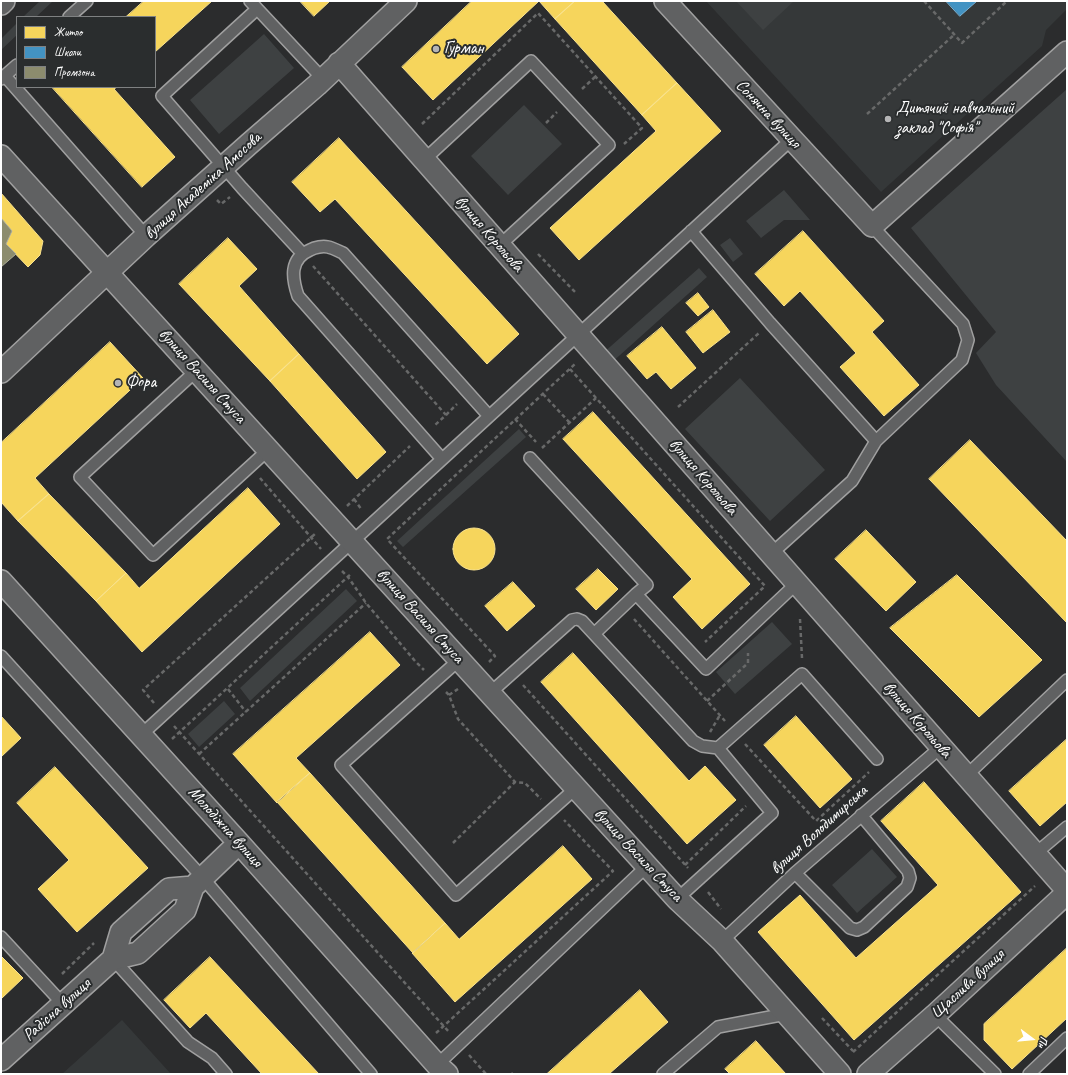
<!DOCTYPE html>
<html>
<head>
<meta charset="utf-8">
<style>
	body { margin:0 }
	#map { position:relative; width:1068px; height:1075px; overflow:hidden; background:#2b2c2d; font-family:Caveat,sans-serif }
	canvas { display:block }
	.frame { position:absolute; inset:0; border:2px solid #fff; pointer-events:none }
	.legend { position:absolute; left:16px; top:16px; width:140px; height:72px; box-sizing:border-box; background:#2a2d2e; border:1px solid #7f8182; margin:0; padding:5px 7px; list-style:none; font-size:12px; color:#fff }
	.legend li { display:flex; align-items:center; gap:8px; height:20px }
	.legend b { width:20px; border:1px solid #7f8182 }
	.north { position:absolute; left:1012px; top:1019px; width:40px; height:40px; -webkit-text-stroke:3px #2a2d2e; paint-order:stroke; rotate:106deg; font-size:11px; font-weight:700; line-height:16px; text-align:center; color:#fff }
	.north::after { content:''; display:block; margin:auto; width:14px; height:18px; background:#fff; clip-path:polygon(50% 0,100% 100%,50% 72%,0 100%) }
</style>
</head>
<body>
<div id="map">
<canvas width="1068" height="1075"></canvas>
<div class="frame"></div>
<ul class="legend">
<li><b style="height:11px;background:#f6d55c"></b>Житло</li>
<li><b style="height:11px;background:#4393c3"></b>Школи</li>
<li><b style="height:11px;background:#8c8c6e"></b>Промзона</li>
</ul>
<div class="north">Пн</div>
</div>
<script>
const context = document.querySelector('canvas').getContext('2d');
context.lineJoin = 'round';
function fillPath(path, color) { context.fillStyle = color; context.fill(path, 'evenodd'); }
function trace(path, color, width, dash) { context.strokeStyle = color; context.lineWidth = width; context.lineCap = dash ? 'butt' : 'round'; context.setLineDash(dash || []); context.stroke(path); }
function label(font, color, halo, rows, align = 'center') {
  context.font = font + ' Caveat,sans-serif'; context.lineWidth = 4; context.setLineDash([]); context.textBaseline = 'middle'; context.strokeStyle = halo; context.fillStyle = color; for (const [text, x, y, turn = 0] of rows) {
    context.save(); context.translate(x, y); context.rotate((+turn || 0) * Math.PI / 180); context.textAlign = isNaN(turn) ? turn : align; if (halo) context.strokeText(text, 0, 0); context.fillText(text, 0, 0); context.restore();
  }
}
const built = new Path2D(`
	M 706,1 L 1067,1 L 1067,9 L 1046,30 L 1042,46 L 881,192 Z
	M 122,1020 L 171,1074 L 62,1074 Z`);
const green = new Path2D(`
	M 40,1 L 53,1 L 36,17 L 23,17 Z
	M 736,1 L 794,1 L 763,30 Z
	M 17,23 L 17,35 L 1,50 L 1,39 Z
	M 264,34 L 294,68 L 219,134 L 190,100 Z
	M 1067,89 L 1067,462 L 996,385 L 976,353 L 996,332 L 911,228 Z
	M 524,105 L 562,144 L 508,195 L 471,156 Z
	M 784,190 L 810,220 L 784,220 L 761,238 L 746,221 Z
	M 730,238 L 743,254 L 733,262 L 720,245 Z
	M 699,268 L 707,277 L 610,364 L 602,354 Z
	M 740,378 L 825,470 L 770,521 L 685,429 Z
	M 519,429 L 526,437 L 403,547 L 397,541 Z
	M 346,589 L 357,601 L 250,701 L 240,688 Z
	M 772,622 L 792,644 L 735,694 L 716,672 Z
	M 224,701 L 235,714 L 199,747 L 188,734 Z
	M 872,849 L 897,877 L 857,913 L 832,885 Z`);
const homes = new Path2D(`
	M 144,1 L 212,1 L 155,52 L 155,17 L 126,17 Z
	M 300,1 L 330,1 L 314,16 Z
	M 472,1 L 575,1 L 555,19 L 539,1 L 433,100 L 402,67 Z
	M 575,1 L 602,1 L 677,83 L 642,115 L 555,19 Z
	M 677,83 L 721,131 L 579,260 L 550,228 L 656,131 L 642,115 Z
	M 52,87 L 117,87 L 114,89 L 175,157 L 142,187 Z
	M 339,138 L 519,334 L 487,364 L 335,199 L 320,212 L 292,182 Z
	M 1,193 L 43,241 L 40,255 L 28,267 L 6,244 L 12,231 L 1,218 Z
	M 803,231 L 884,321 L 872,332 L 919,385 L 884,416 L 840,367 L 856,353 L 800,291 L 784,306 L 755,274 Z
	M 228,238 L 257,269 L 239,286 L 299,354 L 270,381 L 179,284 Z
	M 698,293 L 709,307 L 698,316 L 686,303 Z
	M 713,310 L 730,332 L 703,353 L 686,332 Z
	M 662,327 L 696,368 L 671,389 L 656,372 L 647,379 L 627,356 Z
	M 110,342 L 143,378 L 35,478 L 49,494 L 18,521 L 1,502 L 1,443 Z
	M 299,354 L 386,452 L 357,479 L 270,381 Z
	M 593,412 L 750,584 L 702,629 L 673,597 L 692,579 L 563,439 Z
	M 970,440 L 1067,541 L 1067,623 L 929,479 Z
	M 248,488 L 280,524 L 142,652 L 96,601 L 126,573 L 139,588 Z
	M 49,494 L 126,573 L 96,601 L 18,521 Z
	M453 549a21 21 0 1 1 42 0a21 21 0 1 1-42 0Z
	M 866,530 L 916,582 L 886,611 L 835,559 Z
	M 598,569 L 618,589 L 596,610 L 576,589 Z
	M 957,575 L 1042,660 L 979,717 L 890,628 Z
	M 513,582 L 535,606 L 507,631 L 485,606 Z
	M 370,632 L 400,665 L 296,758 L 310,773 L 277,803 L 233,754 Z
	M 573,653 L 689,781 L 705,766 L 736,800 L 687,844 L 541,682 Z
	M 1,716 L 21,738 L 1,757 Z
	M 796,716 L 852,779 L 820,808 L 764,745 Z
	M 1067,739 L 1067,802 L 1040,826 L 1009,791 Z
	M 55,767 L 148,868 L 77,932 L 38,889 L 69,860 L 17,803 Z
	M 310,773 L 445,923 L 413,953 L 277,802 Z
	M 924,782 L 1021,892 L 854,1040 L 758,932 L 800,895 L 856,958 L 938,885 L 881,821 Z
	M 563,846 L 592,879 L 455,1002 L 412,953 L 445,923 L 459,939 Z
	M 1067,948 L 1067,1018 L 1012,1069 L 984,1040 L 984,1024 Z
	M 1,956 L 23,978 L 1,999 Z
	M 210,957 L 319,1074 L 262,1074 L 206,1013 L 190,1028 L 164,1000 Z
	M 640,990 L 668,1022 L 609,1074 L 547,1074 Z
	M 756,1041 L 786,1074 L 730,1074 L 725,1069 Z`);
const schools = new Path2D(`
	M 946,1 L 977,1 L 960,16 Z`);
const industry = new Path2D(`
	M 1,218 L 12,231 L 6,244 L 16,254 L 1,267 Z`);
const path = new Path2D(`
	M 924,1 L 962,43 L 1007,1
	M 582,89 L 596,76
	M 867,114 L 955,34
	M 546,123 L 557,112
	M 422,124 L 538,13 L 642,128 L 624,144
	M 217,200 L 221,204 L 230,197
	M 538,254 L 576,293
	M 313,266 L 446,415 L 434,426
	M 570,369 L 765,586 L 705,642
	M 543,394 L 570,423
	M 678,407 L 759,333
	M 446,415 L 457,404
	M 515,419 L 536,442
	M 542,448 L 596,398
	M 260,478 L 321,549
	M 354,499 L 362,510
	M 347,506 L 410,446
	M 342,571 L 348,577 L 366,603 L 415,661 L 424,670
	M 634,619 L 725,721
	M 800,619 L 802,658
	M 489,662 L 495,656 L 387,539 L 576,363
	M 523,685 L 688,868
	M 228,689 L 246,712
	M 446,692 L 449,695 L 458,719 L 515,782 L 525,783 L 541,799
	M 449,695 L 458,689
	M 707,701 L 748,663 L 748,653
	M 154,703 L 143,690 L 316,533
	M 174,726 L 449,1032
	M 710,732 L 720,715
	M 172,739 L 352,573
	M 745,744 L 816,821 L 869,772
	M 199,754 L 366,603
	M 453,843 L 515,782
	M 685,865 L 746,806
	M 708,892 L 721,909
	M 62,974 L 94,943
	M 822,1018 L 853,1051
	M 436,1033 L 613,871 L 564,820
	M 853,1052 L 1035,886
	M 469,1055 L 486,1074
	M 512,1074 L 513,1073`);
const service = new Path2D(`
	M 250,1 L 323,79
	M 257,9 L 162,96 L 242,188 L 302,253
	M 69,17 L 87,1
	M 5,76 L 146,236
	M 1,79 L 17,65
	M 424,160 L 531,61 L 609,145 L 500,245
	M 872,226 L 963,324 L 968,340 L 962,360 L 876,441
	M 691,231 L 770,323 L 876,441 L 852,481 L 771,554
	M 196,371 L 80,477 L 153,555 L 268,450
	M 530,458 L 647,585 L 636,594
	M 442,459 L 298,296 C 292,278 289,259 310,250 C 315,247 323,246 328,247 C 333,248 338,251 343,253 L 489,416
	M 594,634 L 636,594 L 706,669 L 797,583
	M 1,656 L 202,877 L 371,1074
	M 459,660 L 341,765 L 456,895 L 576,788
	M 490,693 L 572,620 L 577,619 L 582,621 L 693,741 L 702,746 L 718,748 L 772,813 L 677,899
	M 141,735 L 792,139
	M 718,748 L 802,674 L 877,759
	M 966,776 L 1067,680
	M 1035,854 L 1067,827
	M 795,873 L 850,928 L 857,930 L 864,927 L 907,887 L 910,878 L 908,871 L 861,815
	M 1,937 L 63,1004
	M 722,941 L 795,873 L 941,747
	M 113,959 L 188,1042 L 212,1058 L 226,1074
	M 935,1015 L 995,1074
	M 437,1065 L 647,866
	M 663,1074 L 718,1027 L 786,1014
	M 1029,1074 L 1067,1038`);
const minor = new Path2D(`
	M 665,1 L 872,226 L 1067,52
	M 1,4 L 4,1
	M 339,63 L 1067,890
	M 1,156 L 677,899 L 722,941 L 840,1074
	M 1,372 L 146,236 L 249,144 L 317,85 L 406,1
	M 1,581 L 239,843 L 437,1065 L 447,1074
	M 113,959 L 121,932 L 169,889 L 193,887
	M 1,1060 L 113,959 L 138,953 L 185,910 L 193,887 L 239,843
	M 868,1074 L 935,1015 L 1067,893`);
const markers = [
	[436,49,4,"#b5b5b6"],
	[888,119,4,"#b5b5b6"],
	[118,383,4,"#b5b5b6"]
];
const poiNames = [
	["Гурман",444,49],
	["Дитячий навчальний",896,109],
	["заклад \"Софія\"",896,129],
	["Фора",126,383]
];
const streetNames = [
	["Сонячна вулиця",768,114,47],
	["вулиця Академіка Амосова",203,186,-42],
	["вулиця Корольова",489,234,49],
	["вулиця Василя Стуса",202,376,48],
	["вулиця Корольова",703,477,49],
	["вулиця Василя Стуса",420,616,48],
	["вулиця Корольова",917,720,49],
	["Молодіжна вулиця",225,827,48],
	["вулиця Володимирська",819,830,-42],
	["вулиця Василя Стуса",638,855,47],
	["Щаслива вулиця",968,984,-43],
	["Радісна вулиця",57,1010,-42]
];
fillPath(built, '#353839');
fillPath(green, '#3e4142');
fillPath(homes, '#f6d55c');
trace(homes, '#f9e28d', 1);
fillPath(schools, '#4393c3');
trace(schools, '#7bb3d5', 1);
fillPath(industry, '#8c8c6e');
trace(industry, '#aeae9a', 1);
trace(service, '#a0a0a0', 14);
trace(minor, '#a0a0a0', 24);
trace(path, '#686969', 2.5, [4, 3]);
trace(service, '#606162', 11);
trace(minor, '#606162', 21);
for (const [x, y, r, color] of markers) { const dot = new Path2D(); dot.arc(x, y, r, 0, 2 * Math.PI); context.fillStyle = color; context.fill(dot); trace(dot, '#2a2d2e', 1.5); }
label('17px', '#fff', '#2a2d2e', poiNames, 'left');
label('17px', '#fff', '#2a2d2e', streetNames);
</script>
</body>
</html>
